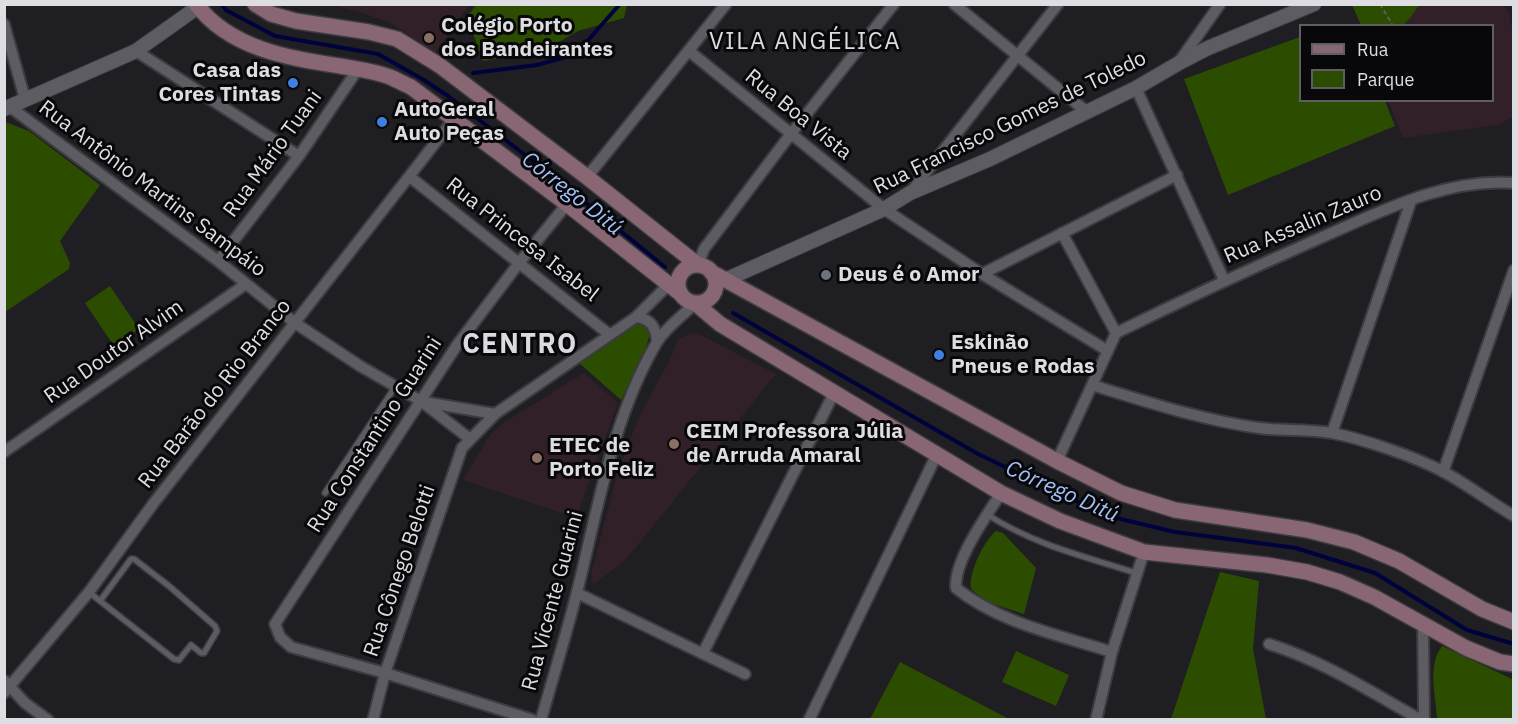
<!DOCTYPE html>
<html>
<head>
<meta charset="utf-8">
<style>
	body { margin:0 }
	#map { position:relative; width:1518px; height:724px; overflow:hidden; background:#1e1e23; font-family:"IBM Plex Sans",sans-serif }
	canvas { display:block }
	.frame { position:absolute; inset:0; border:6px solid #dedee2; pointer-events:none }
	.legend { position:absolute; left:1299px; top:24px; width:195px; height:78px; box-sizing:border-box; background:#08080a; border:2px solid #5e5e60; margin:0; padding:8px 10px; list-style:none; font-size:18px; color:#dedee2 }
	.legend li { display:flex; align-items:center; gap:12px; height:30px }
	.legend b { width:30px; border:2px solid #5e5e60 }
</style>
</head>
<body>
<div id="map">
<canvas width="1518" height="724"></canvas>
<div class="frame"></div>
<ul class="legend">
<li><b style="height:8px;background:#896674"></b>Rua</li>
<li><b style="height:16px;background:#2c4d00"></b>Parque</li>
</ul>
</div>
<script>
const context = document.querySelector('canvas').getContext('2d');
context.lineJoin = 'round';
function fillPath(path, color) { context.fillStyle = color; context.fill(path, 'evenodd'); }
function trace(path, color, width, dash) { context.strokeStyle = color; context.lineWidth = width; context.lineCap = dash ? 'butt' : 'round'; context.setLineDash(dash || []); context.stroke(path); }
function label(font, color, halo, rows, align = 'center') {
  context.font = font + ' "IBM Plex Sans",sans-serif'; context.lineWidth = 6; context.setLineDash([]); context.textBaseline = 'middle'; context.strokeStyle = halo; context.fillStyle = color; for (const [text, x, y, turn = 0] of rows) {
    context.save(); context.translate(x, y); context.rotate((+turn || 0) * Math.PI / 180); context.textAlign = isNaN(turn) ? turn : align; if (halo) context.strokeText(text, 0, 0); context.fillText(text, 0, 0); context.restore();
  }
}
const education = new Path2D(`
	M 1503,4 L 1509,14 L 1514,38 L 1514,115 L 1510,119 L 1497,125 L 1403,138 L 1388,101 L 1492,100 L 1492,26 L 1400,25 L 1416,5 Z
	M 330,5 L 469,5 L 435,53 L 391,23 L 357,11 Z
	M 697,333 L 776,374 L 624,562 L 593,584 L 591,574 L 618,471 L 639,417 L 671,357 L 678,339 L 689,334 Z
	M 584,373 L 618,403 L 576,518 L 463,480 L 490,435 L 506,421 Z`);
const green = new Path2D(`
	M 476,5 L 476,4 L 627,5 L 624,18 L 578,31 L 547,49 L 483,61 L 467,17 Z
	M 1352,5 L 1419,5 L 1411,17 L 1402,26 L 1361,25 Z
	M 1300,37 L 1300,100 L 1385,101 L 1395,126 L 1228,195 L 1184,79 Z
	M 5,122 L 29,131 L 100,185 L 60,241 L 70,263 L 69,269 L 5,312 Z
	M 110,286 L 139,329 L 114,346 L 85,303 Z
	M 640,323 L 648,326 L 650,332 L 647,345 L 621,400 L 579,363 L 635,325 Z
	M 996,531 L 1003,533 L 1036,568 L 1024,614 L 987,602 L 971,589 C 968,574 984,540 996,531 Z
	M 1220,572 L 1259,581 L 1253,649 L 1266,719 L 1171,719 Z
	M 1442,646 L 1512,679 L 1513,719 L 1437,719 C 1436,697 1427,665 1442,646 Z
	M 1016,651 L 1069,675 L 1056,706 L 1002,682 Z
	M 900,662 L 1009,719 L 870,719 Z`);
const stream = new Path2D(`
	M 221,4 L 226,10 L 275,36 L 378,54 L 424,80 L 448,96 L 559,181 L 665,267
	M 473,73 L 537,65 L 576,54 L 620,4
	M 733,313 L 978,454 L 1108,516 L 1175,532 L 1296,548 L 1375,573 L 1467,630 L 1514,644`);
const path = new Path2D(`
	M 1380,4 L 1392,24`);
const service = new Path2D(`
	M 325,493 L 395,387
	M 988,515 C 1035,545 1083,556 1136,573
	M 89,592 L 100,601 L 174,659 L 179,660 L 191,645 L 201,653 L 204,653 L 217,631 L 215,626 L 169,586 L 134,559 L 131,559 L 100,601`);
const minor = new Path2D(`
	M 954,4 L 1087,112
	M 4,24 L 25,99
	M 136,51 L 299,156
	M 689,51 L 884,209 L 982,274 L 1108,351
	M 1179,62 L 1220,4
	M 1136,88 L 1224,280
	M 10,107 L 218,261 L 295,323 L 360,366 L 421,401 L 470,439
	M 410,177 L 610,335
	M 587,177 L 726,4
	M 910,193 L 1058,4
	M 1062,233 L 1116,333
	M 218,261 L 299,156 L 358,69
	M 698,265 L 704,249 L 790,135 L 894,4
	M 982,274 L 1177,175
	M 636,317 C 651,319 656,327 657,342
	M 1116,333 C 1183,300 1250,269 1318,239 C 1380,212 1444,178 1514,183
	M 1092,385 C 1147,402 1202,420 1259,428 C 1283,431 1308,429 1332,433 C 1363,439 1416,457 1444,472 C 1468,485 1490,502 1514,516
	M 424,402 L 495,414
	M 1332,433 L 1411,201
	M 4,452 L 246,284
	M 1057,461 L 1116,333
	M 1443,472 L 1514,270
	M 1001,493 C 986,517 954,560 956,588 C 999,623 1059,635 1112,652
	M 577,593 L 745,674
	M 1423,623 L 1424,720
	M 1269,644 C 1323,661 1371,692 1421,720
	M 703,653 L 834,393
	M 5,681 L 25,703 L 48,720
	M 4,693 L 89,592 L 153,504 L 454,119
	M 373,720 L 385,673 L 462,448 L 495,414 L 636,317 L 669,284
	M 533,720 L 385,673 L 291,647 L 280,637 L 275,624 L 457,345 L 519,263 L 567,204
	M 541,720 C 554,674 568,629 579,584 C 599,502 614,415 657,342 C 667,326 683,316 695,303
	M 809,720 L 937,454
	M 1096,720 L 1112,652 L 1144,552`);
const tertiary = new Path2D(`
	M 4,109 L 136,51 L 202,4
	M 725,280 L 884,209 L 910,193 L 990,159 L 1136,88 L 1179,63 L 1208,48 L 1314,4`);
const secondary = new Path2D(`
	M 196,4 C 230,49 289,58 340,66 C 357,69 374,71 390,77 C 397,80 404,84 411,87 L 567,204 L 681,294
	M 255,4 L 271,14 L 296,21 L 369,32 L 397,39 L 439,65 L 587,177 L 698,265
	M678 284a19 19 0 1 1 38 0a19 19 0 1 1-38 0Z
	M 711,272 L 1057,461 L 1121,493 L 1175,510 L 1307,530 L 1354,542 L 1399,561 L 1482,609 L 1514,622
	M 695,303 L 720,324 L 1001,493 L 1060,521 L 1144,552 L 1267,565 L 1307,572 L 1340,582 L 1374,597 L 1466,648 L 1500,662 L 1514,664`);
const markers = [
	[429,38,6,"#8d6e63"],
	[293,83,6,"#3f7fe0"],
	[382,122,6,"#3f7fe0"],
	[826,275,6,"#6b7280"],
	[939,355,6,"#3f7fe0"],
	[674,444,6,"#8d6e63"],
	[537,458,6,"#8d6e63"]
];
const poiNames = [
	["Colégio Porto",441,26],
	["dos Bandeirantes",441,50],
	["Casa das",281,71,"right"],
	["Cores Tintas",281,95,"right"],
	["AutoGeral",394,110],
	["Auto Peças",394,134],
	["Deus é o Amor",838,275],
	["Eskinão",951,343],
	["Pneus e Rodas",951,367],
	["CEIM Professora Júlia",686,432],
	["de Arruda Amaral",686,456],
	["ETEC de",549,446],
	["Porto Feliz",549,470]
];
const streetNames = [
	["Rua Boa Vista",798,115,39],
	["Rua Francisco Gomes de Toledo",1010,123,-26],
	["Rua Mário Tuani",273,154,-54],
	["Rua Antônio Martins Sampáio",152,189,37],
	["Rua Assalin Zauro",1303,225,-23],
	["Rua Princesa Isabel",522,240,38],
	["Rua Doutor Alvim",114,352,-35],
	["Rua Barão do Rio Branco",215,394,-52],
	["Rua Constantino Guarini",375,435,-57],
	["Rua Cônego Belotti",400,571,-71],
	["Rua Vicente Guarini",553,601,-75]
];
const waterNames = [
	["Córrego Ditú",572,194,38],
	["Córrego Ditú",1062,492,24]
];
const quarterNames = [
	["VILA ANGÉLICA",805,42]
];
const districtNames = [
	["CENTRO",520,345]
];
fillPath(education, '#312028');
fillPath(green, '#2c4d00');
trace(stream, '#00023b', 4);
trace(service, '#3b3b40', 8);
trace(minor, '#3b3b40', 14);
trace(tertiary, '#3b3b40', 16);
trace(secondary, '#3b3b40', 18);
trace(path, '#5d5d62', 2, [4.5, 3]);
trace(service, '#5d5c63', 5);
trace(minor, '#5d5c63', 10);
trace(tertiary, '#5d5c63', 14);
trace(secondary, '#896674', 15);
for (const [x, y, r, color] of markers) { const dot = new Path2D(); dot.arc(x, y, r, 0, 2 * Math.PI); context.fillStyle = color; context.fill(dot); trace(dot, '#08080a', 2); }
label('bold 21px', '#dedee2', '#08080a', poiNames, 'left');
label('21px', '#dedee2', '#08080a', streetNames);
label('italic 22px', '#a3c0f6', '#08080a', waterNames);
context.letterSpacing = '1.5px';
label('24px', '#dadae1', '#08080a', quarterNames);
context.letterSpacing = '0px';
context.letterSpacing = '1.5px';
label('bold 27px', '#dadae1', '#08080a', districtNames);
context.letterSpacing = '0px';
</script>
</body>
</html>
